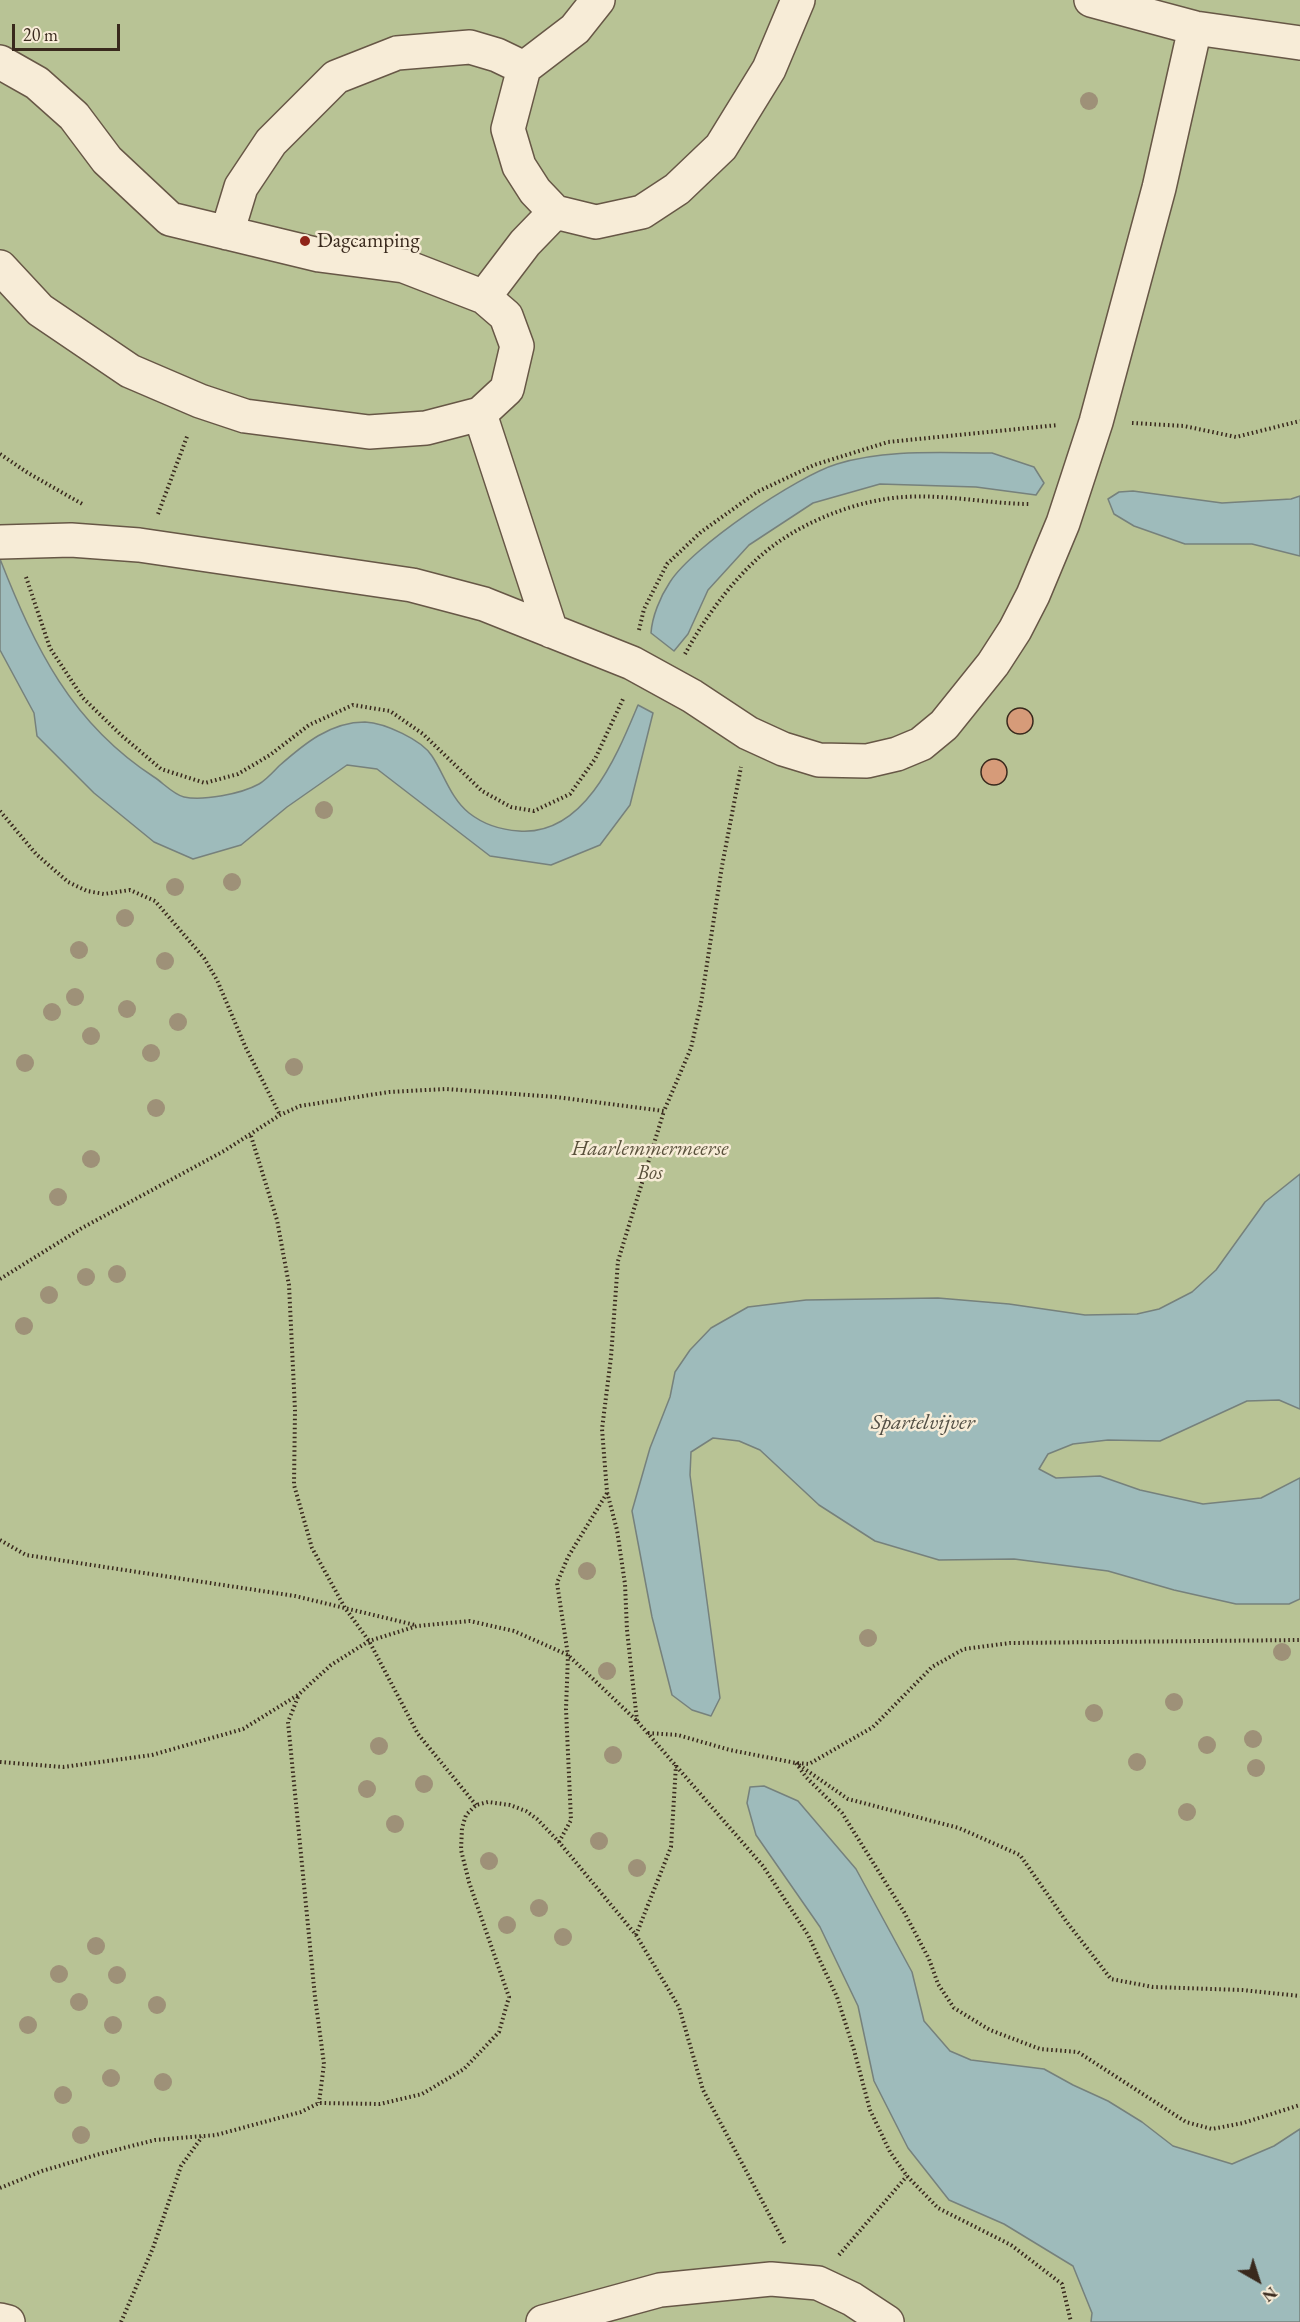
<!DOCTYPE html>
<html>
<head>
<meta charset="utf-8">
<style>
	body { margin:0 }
	#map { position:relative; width:1300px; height:2322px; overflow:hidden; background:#f2e1c2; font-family:"EB Garamond",serif }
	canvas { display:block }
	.north { position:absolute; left:1228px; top:2250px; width:60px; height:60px; -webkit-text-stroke:4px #f7ecd7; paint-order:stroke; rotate:141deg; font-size:16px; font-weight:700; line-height:24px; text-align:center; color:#39291d }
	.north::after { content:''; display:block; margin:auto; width:21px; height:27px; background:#39291d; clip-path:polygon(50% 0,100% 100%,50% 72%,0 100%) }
	.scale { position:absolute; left:12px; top:24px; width:108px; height:27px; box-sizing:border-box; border:3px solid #39291d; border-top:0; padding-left:8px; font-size:18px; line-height:21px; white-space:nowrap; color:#39291d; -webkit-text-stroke:4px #f7ecd7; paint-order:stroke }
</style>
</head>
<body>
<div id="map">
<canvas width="1300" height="2322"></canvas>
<div class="north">N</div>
<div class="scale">20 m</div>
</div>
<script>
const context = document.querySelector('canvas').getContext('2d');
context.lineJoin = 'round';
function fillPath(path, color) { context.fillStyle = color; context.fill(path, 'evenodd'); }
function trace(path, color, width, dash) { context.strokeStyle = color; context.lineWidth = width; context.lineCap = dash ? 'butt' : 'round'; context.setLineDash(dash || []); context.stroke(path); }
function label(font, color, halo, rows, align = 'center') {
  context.font = font + ' "EB Garamond",serif'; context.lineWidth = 5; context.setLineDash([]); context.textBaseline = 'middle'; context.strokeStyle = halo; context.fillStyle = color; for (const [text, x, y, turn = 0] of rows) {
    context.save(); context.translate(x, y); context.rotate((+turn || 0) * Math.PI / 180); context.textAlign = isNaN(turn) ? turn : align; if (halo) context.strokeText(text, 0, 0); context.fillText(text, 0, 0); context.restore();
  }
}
const green = new Path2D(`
	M 0,0 L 1300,0 L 1300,2322 L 0,2322 Z`);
const water = new Path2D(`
	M 992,453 L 1034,467 L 1044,483 L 1036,495 L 976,487 L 880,484 L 813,503 L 749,545 L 708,590 L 688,634 L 674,651 L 651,633 C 652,617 660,597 670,582 C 692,547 797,476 837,464 C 886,449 940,453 992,453 Z
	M 1133,491 L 1222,503 L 1291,499 L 1300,496 L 1300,556 L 1252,544 L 1185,544 L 1134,526 L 1114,514 L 1108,499 L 1119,492 Z
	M 0,559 C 35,648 71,723 154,777 C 162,782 174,795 184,797 C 203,801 241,794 259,784 C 266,780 273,772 279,766 C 304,744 330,722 365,722 C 385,723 422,740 432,756 C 444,774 451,799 469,813 C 483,824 502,830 519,831 C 585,836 617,755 638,705 L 653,713 L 630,805 L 600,845 L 551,865 L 490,856 L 377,769 L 347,765 L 287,807 L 241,845 L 193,859 L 154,842 L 94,793 L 37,736 L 34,713 L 0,650 Z
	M 1300,1174 L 1300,1409 L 1279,1400 L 1247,1401 L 1160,1441 L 1108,1440 L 1073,1444 L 1048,1454 L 1039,1469 L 1056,1478 L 1100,1476 L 1140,1490 L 1203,1504 L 1261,1498 L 1300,1478 L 1300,1599 L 1289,1604 L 1236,1604 L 1174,1590 L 1108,1571 L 1014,1559 L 939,1560 L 875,1541 L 819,1505 L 760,1450 L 739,1441 L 713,1438 L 691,1452 L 690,1475 L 720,1698 L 711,1716 L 692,1710 L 672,1695 L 652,1617 L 632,1511 L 650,1448 L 670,1397 L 675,1372 L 690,1350 L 711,1328 L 748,1307 L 806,1300 L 938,1298 L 1009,1304 L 1085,1315 L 1137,1314 L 1159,1309 L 1192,1292 L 1216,1270 L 1265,1202 Z
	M 764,1786 L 798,1801 L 856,1869 L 912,1972 L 924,2021 L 950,2051 L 971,2060 L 1044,2069 L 1073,2085 L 1108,2101 L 1142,2122 L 1173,2146 L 1232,2164 L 1274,2146 L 1300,2129 L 1300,2322 L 1091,2322 L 1092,2313 L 1073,2266 L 1004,2224 L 949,2200 L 908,2148 L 874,2081 L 858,2006 L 820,1927 L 756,1835 L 747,1803 L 750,1787 Z`);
const building = new Path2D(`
	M1007 721a13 13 0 1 1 26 0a13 13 0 1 1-26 0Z
	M981 772a13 13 0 1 1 26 0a13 13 0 1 1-26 0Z`);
const path = new Path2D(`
	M 1132,423 L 1184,426 L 1236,437 L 1300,421
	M 0,454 L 28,473 L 84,505
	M 158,514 L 188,434
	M 26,577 L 50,648 L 83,698 L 121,735 L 161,769 L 205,783 L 238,774 L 270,755 L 309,725 L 353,705 L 390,711 L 423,734 L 482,791 L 511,807 L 534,811 L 570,794 L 595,759 L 623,699
	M 639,630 L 644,609 L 667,564 L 701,532 L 757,492 L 814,465 L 888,442 L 1058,425
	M 685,654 C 703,621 728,586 756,560 C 793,525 854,500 904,497 C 947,494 989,504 1031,504
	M 0,811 L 36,854 L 68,882 L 87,891 L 104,894 L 130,890 L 155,901 L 204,958 L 217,980 L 245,1046 L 280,1115
	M 251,1136 L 277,1220 L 289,1285 L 295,1410 L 294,1485 L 312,1548 L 345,1608 L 369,1641 L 418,1734 L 476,1805
	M 0,1279 L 82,1228 L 224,1151 L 280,1115 L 300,1106 L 389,1092 L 446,1089 L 556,1097 L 664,1111 L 691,1048 L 701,1003 L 722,866 L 741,767
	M 0,1540 L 26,1555 L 295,1596 L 415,1625
	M 298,1697 L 288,1722 L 315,1997 L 324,2064 L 319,2103
	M 637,1721 L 627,1630 L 625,1584 L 617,1530 L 607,1492 L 602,1429 L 611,1357 L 618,1261 L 664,1111
	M 648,1733 L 678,1735 L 730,1750 L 796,1763 L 809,1764 L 873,1727 L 932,1667 L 964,1649 L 1010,1643 L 1300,1640
	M 0,1762 L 63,1767 L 152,1755 L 243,1729 L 298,1695 L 331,1665 L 369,1641 L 417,1626 L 470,1621 L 514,1631 L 568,1655 L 637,1721 L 763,1866 L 808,1935 L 837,1997 L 854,2050 L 870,2110 L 890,2152 L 907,2176 L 938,2208 L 1011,2245 L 1062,2284 L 1071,2322
	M 796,1763 L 806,1777 L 842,1813 L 904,1912 L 929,1959 L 938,1984 L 954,2008 L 990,2030 L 1040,2049 L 1078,2052 L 1186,2122 L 1212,2129 L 1243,2123 L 1300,2105
	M 799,1765 L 848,1799 L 959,1828 L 1020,1855 L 1066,1921 L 1111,1979 L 1153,1987 L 1242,1990 L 1300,1996
	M 559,1842 L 571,1820 L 566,1709 L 568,1655 L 557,1583 L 568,1557 L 607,1493
	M 636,1935 L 671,1847 L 676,1765
	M 0,2188 L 42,2171 L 96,2155 L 155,2140 L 216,2135 L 301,2112 L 319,2103 L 380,2104 L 422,2094 L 464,2069 L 499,2032 L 509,1997 L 469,1882 L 461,1850 L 462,1828 L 466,1815 L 476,1805 L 488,1802 L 510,1805 L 526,1811 L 537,1819 L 559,1842 L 636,1935 L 679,2007 L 703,2090 L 785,2244
	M 839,2255 L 907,2176
	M 121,2322 L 153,2248 L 181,2166 L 202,2137`);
const minor = new Path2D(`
	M 598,0 L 575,29 L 524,68 L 508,129 L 519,166 L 535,191 L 555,212 L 596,222 L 642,212 L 677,189 L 721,147 L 769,69 L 798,0
	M 1091,0 L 1195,28 L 1300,43
	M 0,62 L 37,83 L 74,116 L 107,160 L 170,219 L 319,255 L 404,266 L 484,297 L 506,316 L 517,346 L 507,389 L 480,414 L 426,428 L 369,432 L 245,416 L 200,401 L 130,371 L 40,310 L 0,267
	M 227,233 L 241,187 L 271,142 L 336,77 L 397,53 L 470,47 L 497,55 L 524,68
	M 484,297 L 525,243 L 555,212
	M 480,414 L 551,631
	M 0,542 L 71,540 L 139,545 L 412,585 L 484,604 L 632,663 L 692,696 L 748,733 L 783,749 L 819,760 L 867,761 L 897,754 L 921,744 L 944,725 L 993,664 L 1015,630 L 1033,595 L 1063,523 L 1096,422 L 1159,188 L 1195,28
	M 0,2320 L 8,2322
	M 543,2322 L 660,2290 L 771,2279 L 818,2283 L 852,2299 L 887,2322`);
const trees = [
	[1089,101],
	[324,810],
	[232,882],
	[175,887],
	[125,918],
	[79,950],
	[165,961],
	[75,997],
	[127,1009],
	[52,1012],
	[178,1022],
	[91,1036],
	[151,1053],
	[25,1063],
	[294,1067],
	[156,1108],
	[91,1159],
	[58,1197],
	[117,1274],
	[86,1277],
	[49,1295],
	[24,1326],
	[587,1571],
	[868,1638],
	[1282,1652],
	[607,1671],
	[1174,1702],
	[1094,1713],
	[1253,1739],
	[1207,1745],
	[379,1746],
	[613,1755],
	[1137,1762],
	[1256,1768],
	[424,1784],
	[367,1789],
	[1187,1812],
	[395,1824],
	[599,1841],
	[489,1861],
	[637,1868],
	[539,1908],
	[507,1925],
	[563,1937],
	[96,1946],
	[59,1974],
	[117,1975],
	[79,2002],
	[157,2005],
	[28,2025],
	[113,2025],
	[111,2078],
	[163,2082],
	[63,2095],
	[81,2135]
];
const markers = [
	[305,241,6,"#8f2418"]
];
const poiNames = [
	["Dagcamping",317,241]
];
const parkNames = [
	["Haarlemmermeerse",650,1149],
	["Bos",650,1173]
];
const waterNames = [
	["Spartelvijver",923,1423]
];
fillPath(green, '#b8c395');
fillPath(water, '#9ebbbb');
trace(water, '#76817c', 1.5);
fillPath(building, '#d69b79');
trace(building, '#39291d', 1.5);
trace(minor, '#675746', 36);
trace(path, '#39291d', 4, [1.5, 3]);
trace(minor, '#f7ecd7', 33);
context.fillStyle = '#9e9178';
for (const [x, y] of trees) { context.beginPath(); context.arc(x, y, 9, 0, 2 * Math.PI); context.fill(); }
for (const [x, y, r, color] of markers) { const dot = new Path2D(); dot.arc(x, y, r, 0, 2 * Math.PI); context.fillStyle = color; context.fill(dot); trace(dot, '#f7ecd7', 2); }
label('21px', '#39291d', '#f7ecd7', poiNames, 'left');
label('italic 21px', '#59503b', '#f7ecd7', parkNames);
label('italic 22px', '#524e44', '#f7ecd7', waterNames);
</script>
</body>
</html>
